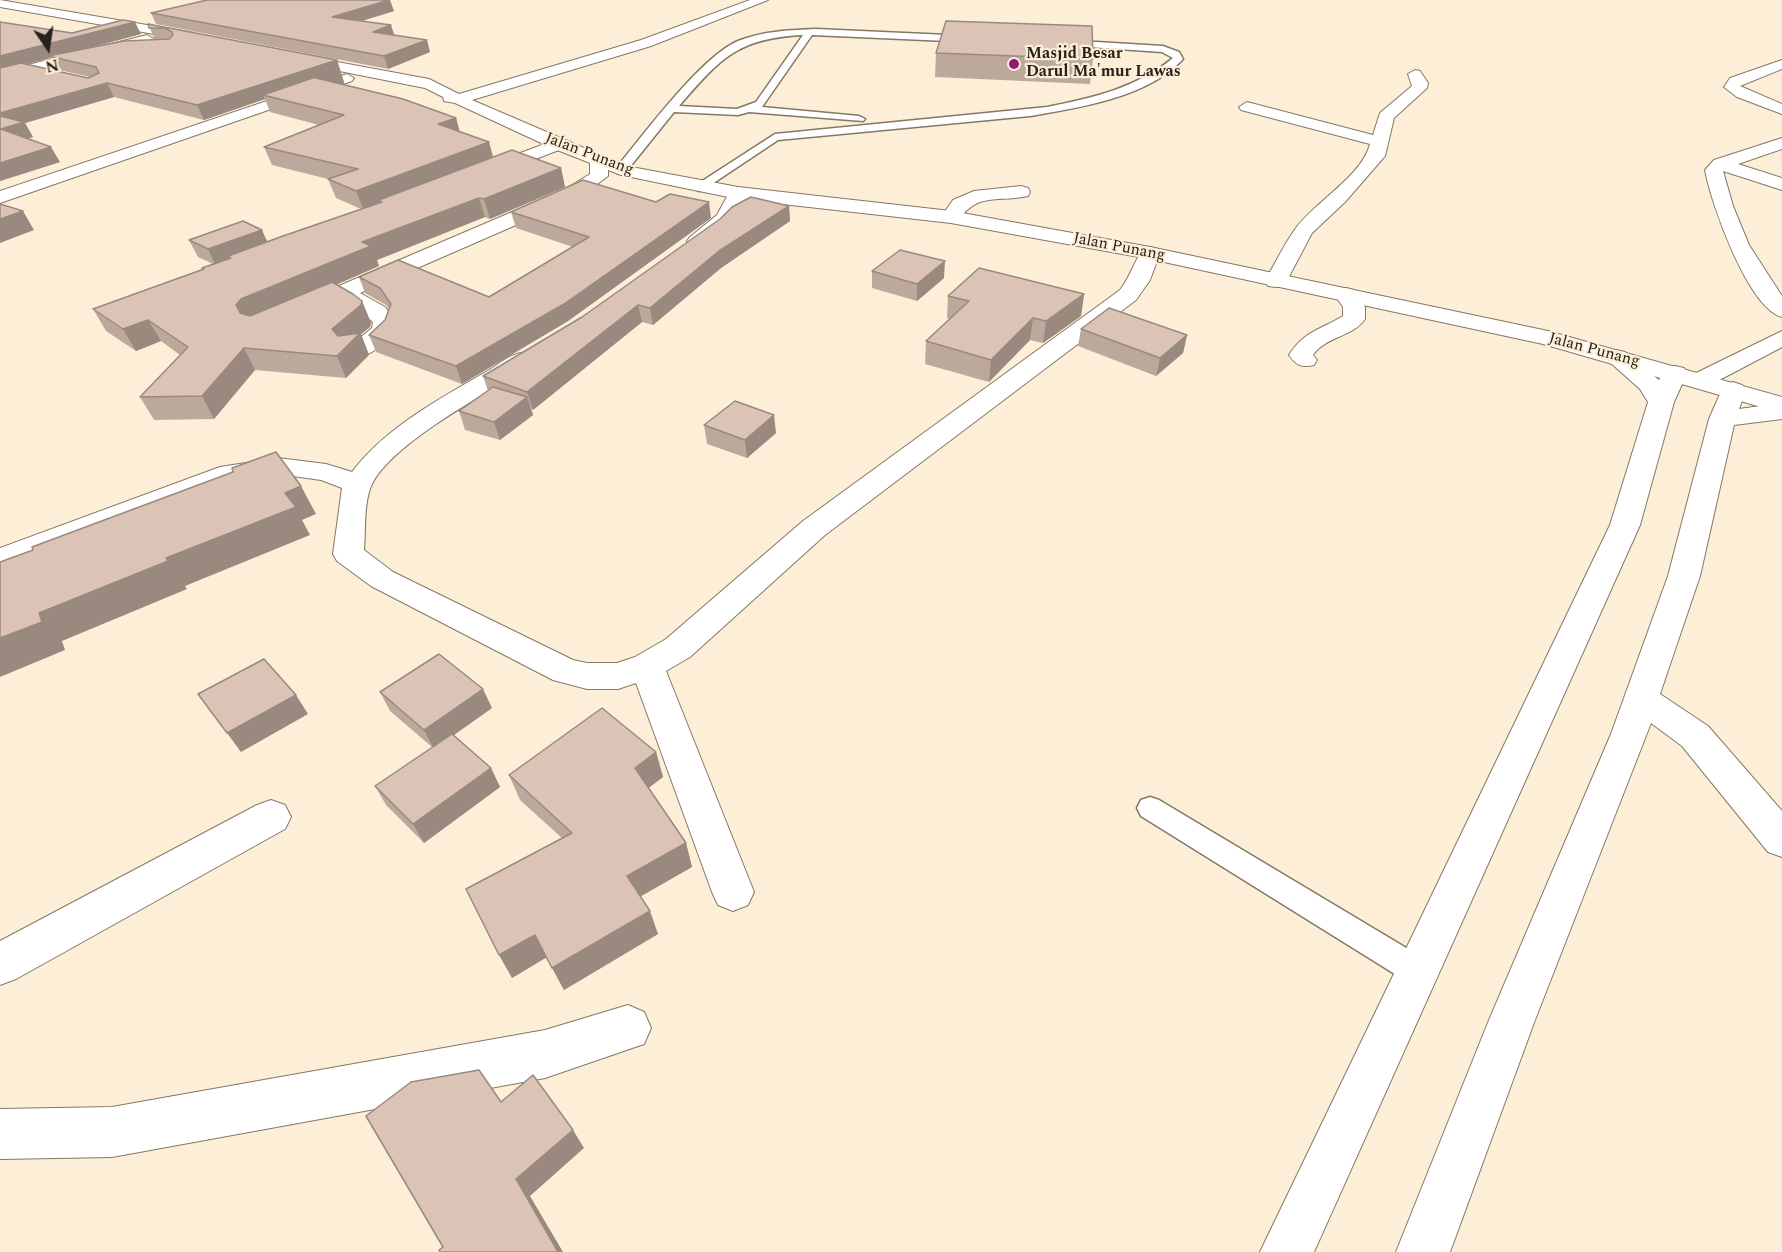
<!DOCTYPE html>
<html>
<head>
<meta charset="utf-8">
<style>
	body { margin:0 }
	#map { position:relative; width:1782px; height:1252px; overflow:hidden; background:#fdeed8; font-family:Spectral,serif }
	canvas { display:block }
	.north { position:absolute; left:18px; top:18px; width:60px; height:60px; -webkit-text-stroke:4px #fdeed8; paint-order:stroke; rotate:167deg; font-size:16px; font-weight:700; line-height:24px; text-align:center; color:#27221a }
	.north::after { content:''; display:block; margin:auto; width:21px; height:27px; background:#27221a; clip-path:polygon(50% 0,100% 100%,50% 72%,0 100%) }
</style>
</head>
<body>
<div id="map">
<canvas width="1782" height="1252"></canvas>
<div class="north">N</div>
</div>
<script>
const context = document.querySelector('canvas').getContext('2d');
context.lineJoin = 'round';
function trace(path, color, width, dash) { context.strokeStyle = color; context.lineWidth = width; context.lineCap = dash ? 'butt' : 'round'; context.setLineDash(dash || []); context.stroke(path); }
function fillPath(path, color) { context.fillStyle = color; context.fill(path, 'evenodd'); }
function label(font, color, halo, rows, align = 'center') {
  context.font = font + ' Spectral,serif'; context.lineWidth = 4.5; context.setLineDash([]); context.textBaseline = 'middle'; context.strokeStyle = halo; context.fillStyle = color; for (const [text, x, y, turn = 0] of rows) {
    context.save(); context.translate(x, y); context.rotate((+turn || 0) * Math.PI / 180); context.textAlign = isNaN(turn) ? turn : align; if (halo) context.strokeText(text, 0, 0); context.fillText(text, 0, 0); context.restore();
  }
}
const service = new Path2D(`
	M 816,29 L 970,36 L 975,39 L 970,42 L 812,35 L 762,107 L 859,116 L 865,119 L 863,121 L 749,112 L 738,115 L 674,112 L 625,173 L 617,173 L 617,167 C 644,134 701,57 738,41 C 763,31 790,30 816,29 ZM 803,35 L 756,102 L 737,109 L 679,106 C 720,59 737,38 803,35 Z
	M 1063,40 L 1163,46 L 1179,52 L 1183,59 C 1149,97 1078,108 1030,116 L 778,140 L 703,190 L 699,191 L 693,187 L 775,134 L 1047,107 C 1092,98 1137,88 1173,58 L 1162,52 L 1060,45 L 1060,41 Z
	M 1150,797 L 1159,800 L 1428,961 L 1432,971 L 1428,981 L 1417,985 L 1406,981 L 1141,816 L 1137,808 L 1141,800 Z`);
const minor = new Path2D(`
	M 147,35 L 154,39 L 152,42 L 0,81 L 0,72 Z
	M 1782,60 L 1782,69 L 1740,86 L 1782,104 L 1782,114 L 1737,97 L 1724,87 L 1730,78 Z
	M 1415,70 L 1420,71 L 1428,83 L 1427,88 L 1394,118 L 1385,156 L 1345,202 L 1312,233 L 1284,286 L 1276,287 L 1268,286 L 1265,281 C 1275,264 1284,244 1296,228 C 1315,202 1362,176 1370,144 L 1241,110 L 1239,107 L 1247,102 L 1373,135 L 1380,113 L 1412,86 L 1408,74 Z
	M 347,74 L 354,78 L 352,81 L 0,203 L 0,191 Z
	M 1782,138 L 1782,149 L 1738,164 L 1782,178 L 1782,190 L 1723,171 L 1733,206 L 1749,245 L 1782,296 L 1782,317 C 1748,308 1711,203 1705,170 L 1714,160 Z
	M 558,139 L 564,140 L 567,144 L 564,148 L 492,176 L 480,176 L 477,172 L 480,168 Z
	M 599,155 L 605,156 L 608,160 L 608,176 L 580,197 L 360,293 L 385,307 L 396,322 C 393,341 367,361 348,356 L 344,351 L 372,328 L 373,322 L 363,313 L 342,301 L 315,313 L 307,315 L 299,313 L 296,308 L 299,303 L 566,189 L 590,174 L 590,160 L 593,156 Z
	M 1021,186 L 1028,188 L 1030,192 L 1028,196 C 998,203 978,191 958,221 L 944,221 L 941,217 L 953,200 L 974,191 Z
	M 738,187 L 745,189 L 747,193 C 738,212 716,252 690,245 L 687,241 L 690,237 L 717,215 L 731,189 Z
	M 1150,247 L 1157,249 L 1160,253 L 1150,280 L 1136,300 L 825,535 L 690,657 L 666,671 L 754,892 L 748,905 L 733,911 L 718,905 L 712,892 L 636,683 L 618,689 L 587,689 L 553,680 L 371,586 L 337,561 L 333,554 L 342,488 L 321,480 L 278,474 L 226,482 L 0,569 L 0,548 L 220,467 L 278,458 L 326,464 L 352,472 C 385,428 439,399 486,372 C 497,366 511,353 523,353 C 525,353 531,355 533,355 L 536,360 L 533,365 C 491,390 396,441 373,482 C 363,501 366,530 364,550 L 393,572 L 573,660 L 587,663 L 617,663 L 635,657 L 666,639 L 803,521 L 1120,290 C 1130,277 1134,262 1143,249 Z
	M 1346,288 L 1354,290 L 1365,307 L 1365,319 C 1353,337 1326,336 1313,355 L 1317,360 L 1314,365 C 1301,368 1296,365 1289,355 C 1304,331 1320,330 1343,316 L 1343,307 L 1335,295 L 1338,290 Z
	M 1782,331 L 1782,347 L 1708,386 L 1699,388 L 1690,386 L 1687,381 L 1690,376 Z
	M 1616,350 L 1625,352 L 1659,380 L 1666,368 L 1675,366 L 1684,368 L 1687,373 L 1674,402 L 1640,525 L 1314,1252 L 1260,1252 L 1610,525 L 1648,402 L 1640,389 L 1604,357 L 1607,352 Z
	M 1733,382 L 1742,385 L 1746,390 L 1739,409 L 1782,403 L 1782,419 L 1734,425 L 1700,576 L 1660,694 L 1708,726 L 1782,811 L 1782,857 L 1768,852 L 1682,746 L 1651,723 L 1535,1020 L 1450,1252 L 1396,1252 L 1489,1020 L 1611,734 L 1668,576 L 1709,419 L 1724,385 Z
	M 271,800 L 285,805 L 291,817 L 285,829 L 16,979 L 0,985 L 0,941 L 257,805 Z
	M 628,1005 L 644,1012 L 651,1028 L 644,1044 L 545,1078 L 112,1157 L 0,1159 L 0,1109 L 112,1107 L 545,1030 Z`);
const tertiary = new Path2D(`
	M 0,0 L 194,33 L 201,37 L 194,41 L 0,7 Z
	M 750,0 L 768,0 L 651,46 L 472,100 L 626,166 L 738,187 L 951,211 L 1150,247 L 1548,331 L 1782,397 L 1782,413 L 1543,344 L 1150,259 L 951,223 L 738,199 L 621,175 L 552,148 L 455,103 L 444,101 L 443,97 L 425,88 L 294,62 L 287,58 L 294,54 L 429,79 L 459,94 L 641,40 Z`);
const wall = new Path2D(`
	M 394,11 L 361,21 L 430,52 L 388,69 L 156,24 L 151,13 Z
	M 0,22 L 72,33 L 141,34 L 90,48 L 155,40 L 148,24 L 337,60 L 345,85 L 456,118 L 459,131 L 489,142 L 493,157 L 561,168 L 565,187 L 490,219 L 485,217 L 377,260 L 379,266 L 336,285 L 362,301 L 371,323 L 370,327 L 361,334 L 369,355 L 346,378 L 255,370 L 214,419 L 154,420 L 140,397 L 180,355 L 161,341 L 136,351 L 106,331 L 93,309 L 203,270 L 202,268 L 213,264 L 198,257 L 189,240 L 262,230 L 267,242 L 361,209 L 336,198 L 328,179 L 272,165 L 264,147 L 319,125 L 270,112 L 265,99 L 204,120 L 114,97 L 25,123 L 33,137 L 27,139 L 60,162 L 0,181 ZM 50,58 L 55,69 L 90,77 L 88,78 L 27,64 Z
	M 936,53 L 1093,59 L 1090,84 L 935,77 Z
	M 656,202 L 711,218 L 568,321 L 462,384 L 376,352 L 369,335 L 385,320 L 389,309 L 386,305 L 365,293 L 359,277 L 489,297 L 573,247 L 516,228 L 511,212 Z
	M 789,206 L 790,221 L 721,268 L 653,325 L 642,322 L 533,410 L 531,409 L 533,415 L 500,440 L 465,430 L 459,411 L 488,391 L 483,376 Z
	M 872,271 L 944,278 L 917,301 L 872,288 Z
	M 1084,294 L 1081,316 L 1043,343 L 1030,340 L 989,382 L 925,364 L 926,341 L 950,319 L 947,318 L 948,296 Z
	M 1081,329 L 1187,335 L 1183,353 L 1156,376 L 1078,346 Z
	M 704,425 L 776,433 L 747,458 L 707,444 Z
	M 380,692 L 492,708 L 454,735 L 491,768 L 500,787 L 424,843 L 386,805 L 375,786 L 432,747 L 390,711 Z
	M 656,752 L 663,777 L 648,788 L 686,843 L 692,867 L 641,896 L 658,934 L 564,990 L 547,957 L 512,978 L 562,838 L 520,800 L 509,775 Z`);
const shadedWall = new Path2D(`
	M 390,0 L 394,11 L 336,29 L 332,17 Z
	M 135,22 L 141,34 L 54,57 L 48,56 L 50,58 L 0,71 L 0,56 Z
	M 391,25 L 395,37 L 373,32 Z
	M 427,40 L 430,52 L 388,69 L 384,56 Z
	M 337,60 L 345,86 L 263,95 L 265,99 L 204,120 L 197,105 Z
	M 107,83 L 114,97 L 25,123 L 33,137 L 10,144 L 1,129 L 0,113 Z
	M 456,118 L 461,136 L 438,124 Z
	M 489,142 L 494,161 L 379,200 L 380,204 L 364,210 L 356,191 Z
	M 51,147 L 60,162 L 0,181 L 0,163 Z
	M 561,168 L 565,187 L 490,219 L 484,199 Z
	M 479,198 L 485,217 L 377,260 L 379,266 L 251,321 L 246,327 L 236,305 L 241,299 L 362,242 Z
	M 709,202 L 711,218 L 568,321 L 462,384 L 456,366 Z
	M 789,206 L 790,221 L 721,268 L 653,325 L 650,308 L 719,251 Z
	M 23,211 L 34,230 L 0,243 L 0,219 Z
	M 262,230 L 269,246 L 228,256 L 230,261 L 216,266 L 208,249 Z
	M 945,261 L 944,278 L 917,301 L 917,284 Z
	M 1084,294 L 1081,316 L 1043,343 L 1046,321 Z
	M 362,301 L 371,323 L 370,327 L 361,334 L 369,355 L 346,378 L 337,356 L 332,329 Z
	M 638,305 L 642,322 L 533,410 L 527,392 Z
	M 1033,318 L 1030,340 L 989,382 L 991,360 Z
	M 148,320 L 161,341 L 136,351 L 123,329 Z
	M 1187,335 L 1183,353 L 1156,376 L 1160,358 Z
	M 244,348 L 255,370 L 214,419 L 202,396 Z
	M 527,397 L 533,415 L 500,440 L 494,422 Z
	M 774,415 L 776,433 L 747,458 L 745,440 Z
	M 301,486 L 316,514 L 302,520 L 310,535 L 185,586 L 187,589 L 62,641 L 65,650 L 0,677 L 0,638 L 39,613 L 166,558 L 285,493 Z
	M 483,689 L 492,708 L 434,749 L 424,730 Z
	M 296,695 L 308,714 L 241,752 L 227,733 Z
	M 656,752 L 663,777 L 642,793 L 635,768 Z
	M 491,768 L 500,787 L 424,843 L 413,824 Z
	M 686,843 L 692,867 L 636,899 L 627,876 Z
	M 650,911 L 658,934 L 564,990 L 552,968 Z
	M 535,935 L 547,957 L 512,978 L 499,955 Z
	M 573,1130 L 584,1148 L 530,1196 L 563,1252 L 558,1252 L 516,1179 Z`);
const building = new Path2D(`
	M 207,0 L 389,0 L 332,17 L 391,25 L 373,32 L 427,40 L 384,56 L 151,13 Z
	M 123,20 L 135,22 L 0,56 L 0,22 L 72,33 Z
	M 946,21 L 1092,26 L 1093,59 L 936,53 Z
	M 148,24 L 337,60 L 197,105 L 107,83 L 0,113 L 0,68 L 21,63 L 88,78 L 99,73 L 96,67 L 48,56 L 124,41 L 169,39 L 173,35 L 172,32 L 165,28 L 149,28 Z
	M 339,69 L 316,78 L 403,99 L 456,118 L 438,124 L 489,142 L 356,191 L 328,179 L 358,169 L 264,147 L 344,115 L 263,95 Z
	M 0,116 L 24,122 L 1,129 L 51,147 L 0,163 Z
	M 512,150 L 561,168 L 484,199 L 479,198 L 362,242 L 371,246 L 241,299 L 236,305 L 240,313 L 250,316 L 332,282 L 353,294 L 362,301 L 361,305 L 332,329 L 338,336 L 360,333 L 337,356 L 244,348 L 202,396 L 140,397 L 188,347 L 148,320 L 123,329 L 93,309 L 204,269 L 202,268 L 231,258 L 228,256 L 283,236 L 382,202 L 379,200 Z
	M 583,180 L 656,202 L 670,194 L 709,202 L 564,304 L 456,366 L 369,335 L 385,320 L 391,304 L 380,288 L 359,277 L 398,260 L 489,297 L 589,237 L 511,212 Z
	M 751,197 L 789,206 L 719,251 L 650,308 L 638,305 L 527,392 L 483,376 L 582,317 L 720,219 L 732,207 Z
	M 0,204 L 23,211 L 0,219 Z
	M 243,221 L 262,230 L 208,249 L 189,240 Z
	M 900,250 L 945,261 L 917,284 L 872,271 Z
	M 979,268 L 1084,294 L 1046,321 L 1033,318 L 991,360 L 926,341 L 969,301 L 948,296 Z
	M 1109,308 L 1187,335 L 1160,358 L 1081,329 Z
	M 493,387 L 527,397 L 494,422 L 459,411 Z
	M 735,401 L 774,415 L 745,440 L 704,425 Z
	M 276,452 L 301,486 L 285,493 L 296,507 L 166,558 L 168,561 L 39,613 L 42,622 L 0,638 L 0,562 L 33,550 L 32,547 L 233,472 L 232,468 Z
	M 439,654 L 483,689 L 424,730 L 380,692 Z
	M 264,659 L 296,695 L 227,733 L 198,694 Z
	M 602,708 L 656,752 L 635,768 L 686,843 L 627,876 L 650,911 L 552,968 L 535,935 L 499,955 L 466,889 L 572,833 L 509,775 Z
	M 452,734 L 491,768 L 413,824 L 375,786 Z
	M 479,1070 L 501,1102 L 533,1075 L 573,1130 L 516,1179 L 558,1252 L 440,1252 L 439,1250 L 443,1247 L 366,1116 L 411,1082 Z`);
const markers = [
	[1014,64,6,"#931976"]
];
const farPoinames = [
	["Masjid Besar",1026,55],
	["Darul Ma'mur Lawas",1026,73]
];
const farStreetnames = [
	["Jalan Punang",589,155,21],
	["Jalan Punang",1119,248,11],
	["Jalan Punang",1594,351,15]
];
trace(service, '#857864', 3);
trace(minor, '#857864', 2);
trace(tertiary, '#857864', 2);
fillPath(service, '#fff');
fillPath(minor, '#fff');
fillPath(tertiary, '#fff');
fillPath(wall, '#bca99c');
fillPath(shadedWall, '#99897f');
fillPath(building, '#dbc4b5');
trace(building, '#99897f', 1.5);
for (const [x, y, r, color] of markers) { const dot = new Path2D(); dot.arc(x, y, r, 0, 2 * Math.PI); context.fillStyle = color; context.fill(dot); trace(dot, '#fdeed8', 2); }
label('bold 16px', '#27221a', '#fdeed8', farPoinames, 'left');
label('16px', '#27221a', '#fdeed8', farStreetnames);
</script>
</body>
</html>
